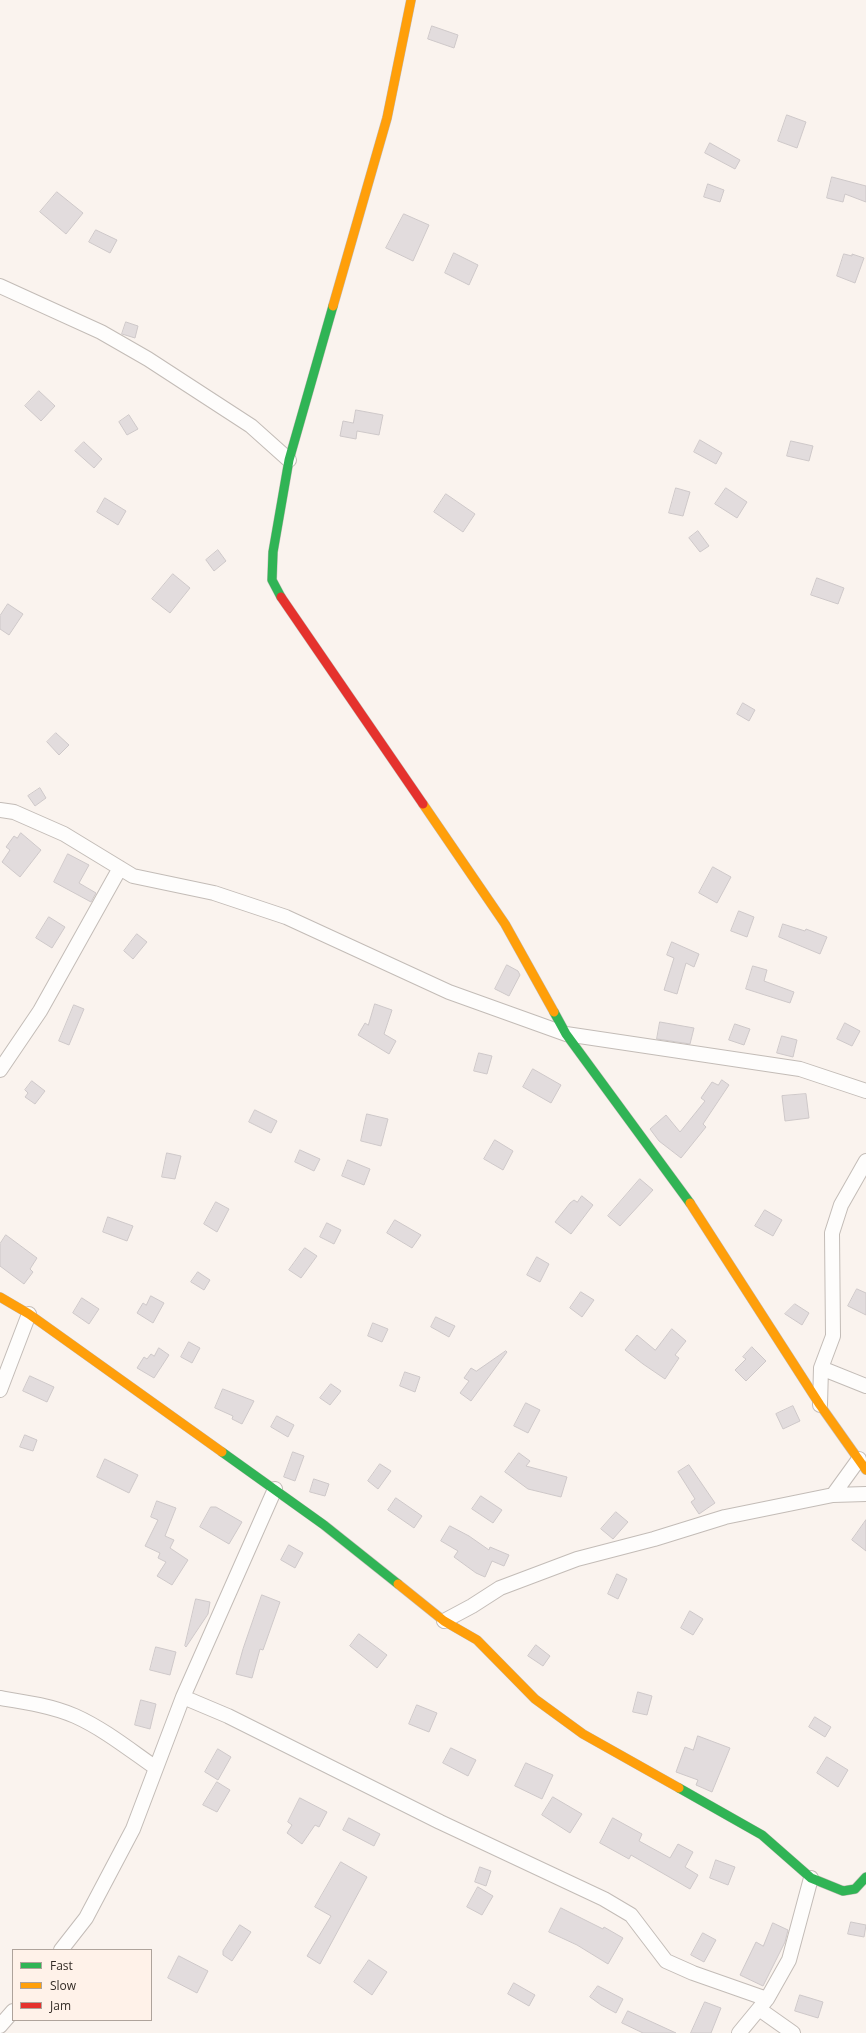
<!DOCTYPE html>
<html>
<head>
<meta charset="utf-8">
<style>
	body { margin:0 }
	#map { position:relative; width:866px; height:2033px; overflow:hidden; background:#faf3ee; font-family:"Open Sans",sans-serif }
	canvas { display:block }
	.legend { position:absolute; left:12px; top:1949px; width:140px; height:72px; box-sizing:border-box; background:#fff2e9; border:1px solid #aea39b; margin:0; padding:5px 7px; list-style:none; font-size:12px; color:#342c26 }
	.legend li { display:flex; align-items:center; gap:8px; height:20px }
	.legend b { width:20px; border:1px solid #aea39b }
</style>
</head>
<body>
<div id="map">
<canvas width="866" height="2033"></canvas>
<ul class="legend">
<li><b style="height:5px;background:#30b455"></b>Fast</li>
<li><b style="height:5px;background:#ff9f0a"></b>Slow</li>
<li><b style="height:5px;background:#e5322d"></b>Jam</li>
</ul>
</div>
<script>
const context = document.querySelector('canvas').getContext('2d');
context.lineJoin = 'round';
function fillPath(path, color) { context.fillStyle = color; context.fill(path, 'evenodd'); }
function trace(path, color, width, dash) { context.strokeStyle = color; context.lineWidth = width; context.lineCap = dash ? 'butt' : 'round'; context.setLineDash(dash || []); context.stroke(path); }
const building = new Path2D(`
	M 432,26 L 458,35 L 454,48 L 428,39 Z
	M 787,115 L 806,122 L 797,148 L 778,141 Z
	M 710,143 L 740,160 L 735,169 L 705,153 Z
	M 832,177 L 866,186 L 866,202 L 845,194 L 843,202 L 827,198 Z
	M 708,184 L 724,190 L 720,202 L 704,197 Z
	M 57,192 L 83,213 L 66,234 L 40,212 Z
	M 404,214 L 429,225 L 413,261 L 386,248 Z
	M 96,230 L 117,240 L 110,253 L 89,242 Z
	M 454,253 L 478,265 L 469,285 L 445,273 Z
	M 844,254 L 852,256 L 852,254 L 864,258 L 855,283 L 837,276 Z
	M 126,322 L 138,326 L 135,338 L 122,334 Z
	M 39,391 L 55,406 L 41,421 L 25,406 Z
	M 356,410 L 383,415 L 379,435 L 357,431 L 356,439 L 340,436 L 343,421 L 353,423 Z
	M 129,415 L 138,429 L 127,435 L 119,422 Z
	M 700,440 L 722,453 L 716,464 L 694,452 Z
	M 791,441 L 813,446 L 809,461 L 787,456 Z
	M 84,442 L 102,459 L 94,468 L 75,451 Z
	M 676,488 L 690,492 L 683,516 L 669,513 Z
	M 726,488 L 747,502 L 737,518 L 715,504 Z
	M 446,494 L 475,514 L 463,532 L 434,512 Z
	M 105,498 L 126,511 L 118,525 L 97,512 Z
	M 698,531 L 709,546 L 700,552 L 689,538 Z
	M 218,550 L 226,561 L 214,571 L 206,560 Z
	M 173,574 L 190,588 L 170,613 L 152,599 Z
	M 817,578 L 844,588 L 838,604 L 811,595 Z
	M 8,604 L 23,614 L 9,635 L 0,629 L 0,616 Z
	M 743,703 L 755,710 L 749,721 L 737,714 Z
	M 56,733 L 69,745 L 59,755 L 47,742 Z
	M 40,788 L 46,798 L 35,806 L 28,796 Z
	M 21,833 L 41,850 L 20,877 L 2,862 L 10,850 L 6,847 L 14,836 L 17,838 Z
	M 68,854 L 89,865 L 79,883 L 96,893 L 91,902 L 54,882 Z
	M 713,867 L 731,877 L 717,903 L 699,893 Z
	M 739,911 L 754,917 L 747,937 L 731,931 Z
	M 49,917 L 65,927 L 52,948 L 36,938 Z
	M 783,924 L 805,931 L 806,929 L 827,937 L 820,954 L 779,937 Z
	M 137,934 L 147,942 L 133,959 L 124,951 Z
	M 672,942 L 699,954 L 694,967 L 686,963 L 677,994 L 664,990 L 674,958 L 667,955 Z
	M 507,965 L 518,971 L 520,975 L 509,996 L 495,989 Z
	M 753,966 L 767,970 L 764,981 L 794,992 L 790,1003 L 746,989 Z
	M 375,1004 L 392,1010 L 384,1034 L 396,1041 L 389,1054 L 358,1035 L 365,1023 L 368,1025 Z
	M 74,1005 L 84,1009 L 69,1045 L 59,1041 Z
	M 660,1022 L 694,1028 L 690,1044 L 657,1039 Z
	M 845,1023 L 860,1031 L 852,1046 L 837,1039 Z
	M 735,1024 L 750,1029 L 744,1045 L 729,1040 Z
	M 782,1036 L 797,1040 L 793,1057 L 777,1053 Z
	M 479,1053 L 492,1056 L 487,1074 L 474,1071 Z
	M 533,1069 L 561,1085 L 551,1103 L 523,1087 Z
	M 722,1080 L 729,1085 L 703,1124 L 706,1127 L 681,1158 L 659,1141 L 650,1129 L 666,1115 L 680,1132 L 705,1101 L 701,1098 L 712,1082 L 718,1085 Z
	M 32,1081 L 45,1091 L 35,1104 L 25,1097 L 28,1093 L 25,1090 Z
	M 806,1094 L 809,1118 L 785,1121 L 782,1096 Z
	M 255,1110 L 277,1121 L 271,1133 L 249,1122 Z
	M 367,1114 L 388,1119 L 381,1146 L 361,1141 Z
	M 495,1140 L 513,1151 L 503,1170 L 484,1159 Z
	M 300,1150 L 320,1159 L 314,1171 L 295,1162 Z
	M 167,1153 L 181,1156 L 175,1179 L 162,1177 Z
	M 348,1160 L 370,1169 L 364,1185 L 342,1176 Z
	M 640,1179 L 653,1190 L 620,1226 L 608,1216 Z
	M 582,1196 L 593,1205 L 571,1234 L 555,1222 L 570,1203 L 574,1200 L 577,1202 Z
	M 216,1202 L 229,1209 L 217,1232 L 204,1224 Z
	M 765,1210 L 782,1220 L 773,1236 L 755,1226 Z
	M 108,1217 L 133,1226 L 127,1241 L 103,1232 Z
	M 395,1220 L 421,1235 L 412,1248 L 387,1233 Z
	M 327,1223 L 341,1230 L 334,1244 L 320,1237 Z
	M 6,1235 L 37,1258 L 30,1269 L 33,1272 L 24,1284 L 0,1266 L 0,1244 Z
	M 305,1248 L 317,1256 L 301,1278 L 289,1270 Z
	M 537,1257 L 549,1264 L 540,1282 L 527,1275 Z
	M 198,1272 L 210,1280 L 204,1290 L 191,1282 Z
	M 857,1289 L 866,1293 L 866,1315 L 848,1306 Z
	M 581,1292 L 594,1300 L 582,1317 L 570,1308 Z
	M 151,1296 L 164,1303 L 153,1323 L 137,1313 L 143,1303 L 146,1305 Z
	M 82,1298 L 99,1309 L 89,1324 L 73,1313 Z
	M 795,1304 L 809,1313 L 802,1325 L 785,1314 Z
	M 436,1317 L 455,1326 L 449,1337 L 431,1327 Z
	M 373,1323 L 388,1329 L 382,1342 L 368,1336 Z
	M 672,1329 L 686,1341 L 675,1355 L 679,1358 L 665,1379 L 643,1364 L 625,1350 L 637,1335 L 655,1350 Z
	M 189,1342 L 200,1348 L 192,1363 L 181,1357 Z
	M 752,1347 L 766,1361 L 746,1381 L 735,1370 L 746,1359 L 743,1357 Z
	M 159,1348 L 169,1355 L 154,1378 L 137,1368 L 144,1357 L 147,1359 L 151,1354 L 154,1356 Z
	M 506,1351 L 507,1352 L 471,1401 L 460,1393 L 469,1381 L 464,1378 L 471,1368 L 476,1371 Z
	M 405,1372 L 420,1377 L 415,1392 L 400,1386 Z
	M 30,1376 L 54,1387 L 47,1402 L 23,1391 Z
	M 331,1384 L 341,1391 L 330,1405 L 320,1398 Z
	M 223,1389 L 254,1401 L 242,1424 L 232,1419 L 233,1416 L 215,1408 Z
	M 526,1403 L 540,1410 L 528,1433 L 514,1426 Z
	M 793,1406 L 800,1421 L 783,1429 L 776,1414 Z
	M 277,1416 L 294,1425 L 288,1437 L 271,1427 Z
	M 25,1435 L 37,1440 L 33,1451 L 20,1447 Z
	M 293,1452 L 304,1456 L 295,1481 L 284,1477 Z
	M 519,1453 L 530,1461 L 526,1466 L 567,1477 L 561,1497 L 528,1489 L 505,1472 Z
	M 105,1459 L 138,1475 L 129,1493 L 97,1477 Z
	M 380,1464 L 391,1471 L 378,1489 L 368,1481 Z
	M 689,1465 L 715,1503 L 699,1514 L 691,1502 L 695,1499 L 678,1472 Z
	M 314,1479 L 329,1484 L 325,1496 L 310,1492 Z
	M 481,1496 L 502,1510 L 493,1523 L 472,1509 Z
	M 396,1498 L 422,1516 L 414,1528 L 388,1510 Z
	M 157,1501 L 176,1508 L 165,1536 L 174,1540 L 170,1548 L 188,1560 L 172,1585 L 157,1576 L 166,1562 L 158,1558 L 160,1553 L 145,1546 L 158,1520 L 151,1517 Z
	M 211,1507 L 216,1507 L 242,1522 L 229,1544 L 200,1527 Z
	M 616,1512 L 628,1522 L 613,1539 L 601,1529 Z
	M 866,1520 L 866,1551 L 852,1540 Z
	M 450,1526 L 469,1536 L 489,1550 L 490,1547 L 509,1555 L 504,1566 L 492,1561 L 485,1577 L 476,1573 L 454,1557 L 458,1551 L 441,1541 Z
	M 289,1545 L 303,1553 L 295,1568 L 281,1560 Z
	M 617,1574 L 627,1579 L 618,1599 L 608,1594 Z
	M 262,1595 L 280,1602 L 263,1650 L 260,1649 L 252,1678 L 236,1674 L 243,1649 Z
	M 196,1599 L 210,1602 L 208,1614 L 186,1647 L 185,1646 Z
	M 690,1611 L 703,1619 L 693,1635 L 681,1628 Z
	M 359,1634 L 387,1655 L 377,1668 L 350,1646 Z
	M 536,1645 L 550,1656 L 543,1666 L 528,1656 Z
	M 156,1647 L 176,1652 L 170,1675 L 150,1670 Z
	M 638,1692 L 652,1696 L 647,1715 L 633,1712 Z
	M 141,1700 L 156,1704 L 150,1729 L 135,1725 Z
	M 417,1705 L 437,1713 L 429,1732 L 409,1724 Z
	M 815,1717 L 831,1727 L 825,1737 L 809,1727 Z
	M 698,1736 L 730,1748 L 712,1792 L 696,1785 L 698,1780 L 676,1772 L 685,1747 L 693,1750 Z
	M 451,1748 L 476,1760 L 468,1776 L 443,1763 Z
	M 218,1749 L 231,1757 L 218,1780 L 205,1772 Z
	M 827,1757 L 848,1770 L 838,1787 L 817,1773 Z
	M 526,1763 L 553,1775 L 542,1799 L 515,1786 Z
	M 217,1782 L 230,1790 L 217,1812 L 203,1805 Z
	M 553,1797 L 582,1814 L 570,1833 L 542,1815 Z
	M 300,1798 L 327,1812 L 319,1827 L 315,1825 L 302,1844 L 287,1833 L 292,1825 L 288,1822 Z
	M 349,1818 L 380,1834 L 374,1846 L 343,1830 Z
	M 613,1818 L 642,1834 L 639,1841 L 670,1858 L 678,1844 L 693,1852 L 685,1867 L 698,1875 L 690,1889 L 631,1855 L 629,1859 L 600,1843 Z
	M 716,1860 L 735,1867 L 728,1885 L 710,1878 Z
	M 341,1862 L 367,1877 L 320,1964 L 307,1956 L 331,1916 L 315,1907 Z
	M 480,1867 L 491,1871 L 486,1886 L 475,1882 Z
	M 478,1887 L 493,1896 L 482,1915 L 467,1907 Z
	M 561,1908 L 603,1929 L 604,1927 L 623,1938 L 608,1964 L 577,1945 L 549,1932 Z
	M 851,1922 L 866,1925 L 864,1937 L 848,1934 Z
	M 773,1923 L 788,1930 L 785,1942 L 763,1986 L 740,1975 L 756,1942 L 763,1946 Z
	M 240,1925 L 251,1932 L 232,1961 L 223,1955 L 223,1951 Z
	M 703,1933 L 716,1940 L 704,1962 L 691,1955 Z
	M 179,1956 L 208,1971 L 197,1993 L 168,1978 Z
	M 369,1960 L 387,1972 L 372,1995 L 354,1982 Z
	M 514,1983 L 535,1995 L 529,2006 L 508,1994 Z
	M 598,1986 L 623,1999 L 616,2013 L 601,2005 L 590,1997 Z
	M 800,1995 L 823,2002 L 818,2018 L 795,2011 Z
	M 705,2002 L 721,2008 L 711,2033 L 691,2033 Z
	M 628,2011 L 676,2033 L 643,2033 L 622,2023 Z`);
const street = new Path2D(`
	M 0,286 L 101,332 L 148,359 L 251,426 L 289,460
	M 0,810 L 14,812 L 64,834 L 133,876 L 214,893 L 286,917 L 449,992 L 566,1034 L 800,1069 L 866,1091
	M 0,1070 L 40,1011 L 120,868
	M 821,1368 L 866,1386
	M 0,1390 L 29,1314
	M 820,1405 L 821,1368 L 833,1336 L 832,1233 L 841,1205 L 866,1161
	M 833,1495 L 859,1459
	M 444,1621 L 472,1606 L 500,1588 L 577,1559 L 654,1539 L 725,1517 L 833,1495 L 866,1494
	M 183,1697 L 228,1716 L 440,1822 L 604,1899 L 631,1915 L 666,1961 L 693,1973 L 767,1999
	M 0,1698 C 25,1702 52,1706 75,1716 C 104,1729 130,1750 156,1768
	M 61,1950 L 86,1918 L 133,1829 L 183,1697 L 275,1489
	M 759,2009 L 793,2033
	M 0,2026 L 13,2011
	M 739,2033 L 767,1999 L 789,1960 L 811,1878`);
const fast = new Path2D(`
	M 281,597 L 272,580 L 273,552 L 289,460 L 333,306
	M 554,1012 L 566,1034 L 690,1203
	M 222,1452 L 324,1525 L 398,1584
	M 679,1788 L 762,1835 L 811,1878 L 843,1891 L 855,1889 L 866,1877`);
const slow = new Path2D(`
	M 333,306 L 387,118 L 411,0
	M 423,804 L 505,924 L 554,1012
	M 690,1203 L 820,1405 L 866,1470
	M 0,1297 L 29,1314 L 222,1452
	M 398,1584 L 444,1621 L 477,1640 L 535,1699 L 583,1734 L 679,1788`);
const jam = new Path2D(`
	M 281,597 L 423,804`);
fillPath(building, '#e2dcdd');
trace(building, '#cec8c9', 1);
trace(street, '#c3bcb7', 16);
trace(fast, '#c3bcb7', 10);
trace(slow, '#c3bcb7', 10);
trace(jam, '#c3bcb7', 10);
trace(street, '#fefdfc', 14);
trace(fast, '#30b455', 9);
trace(slow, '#ff9f0a', 9);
trace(jam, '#e5322d', 9);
</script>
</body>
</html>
